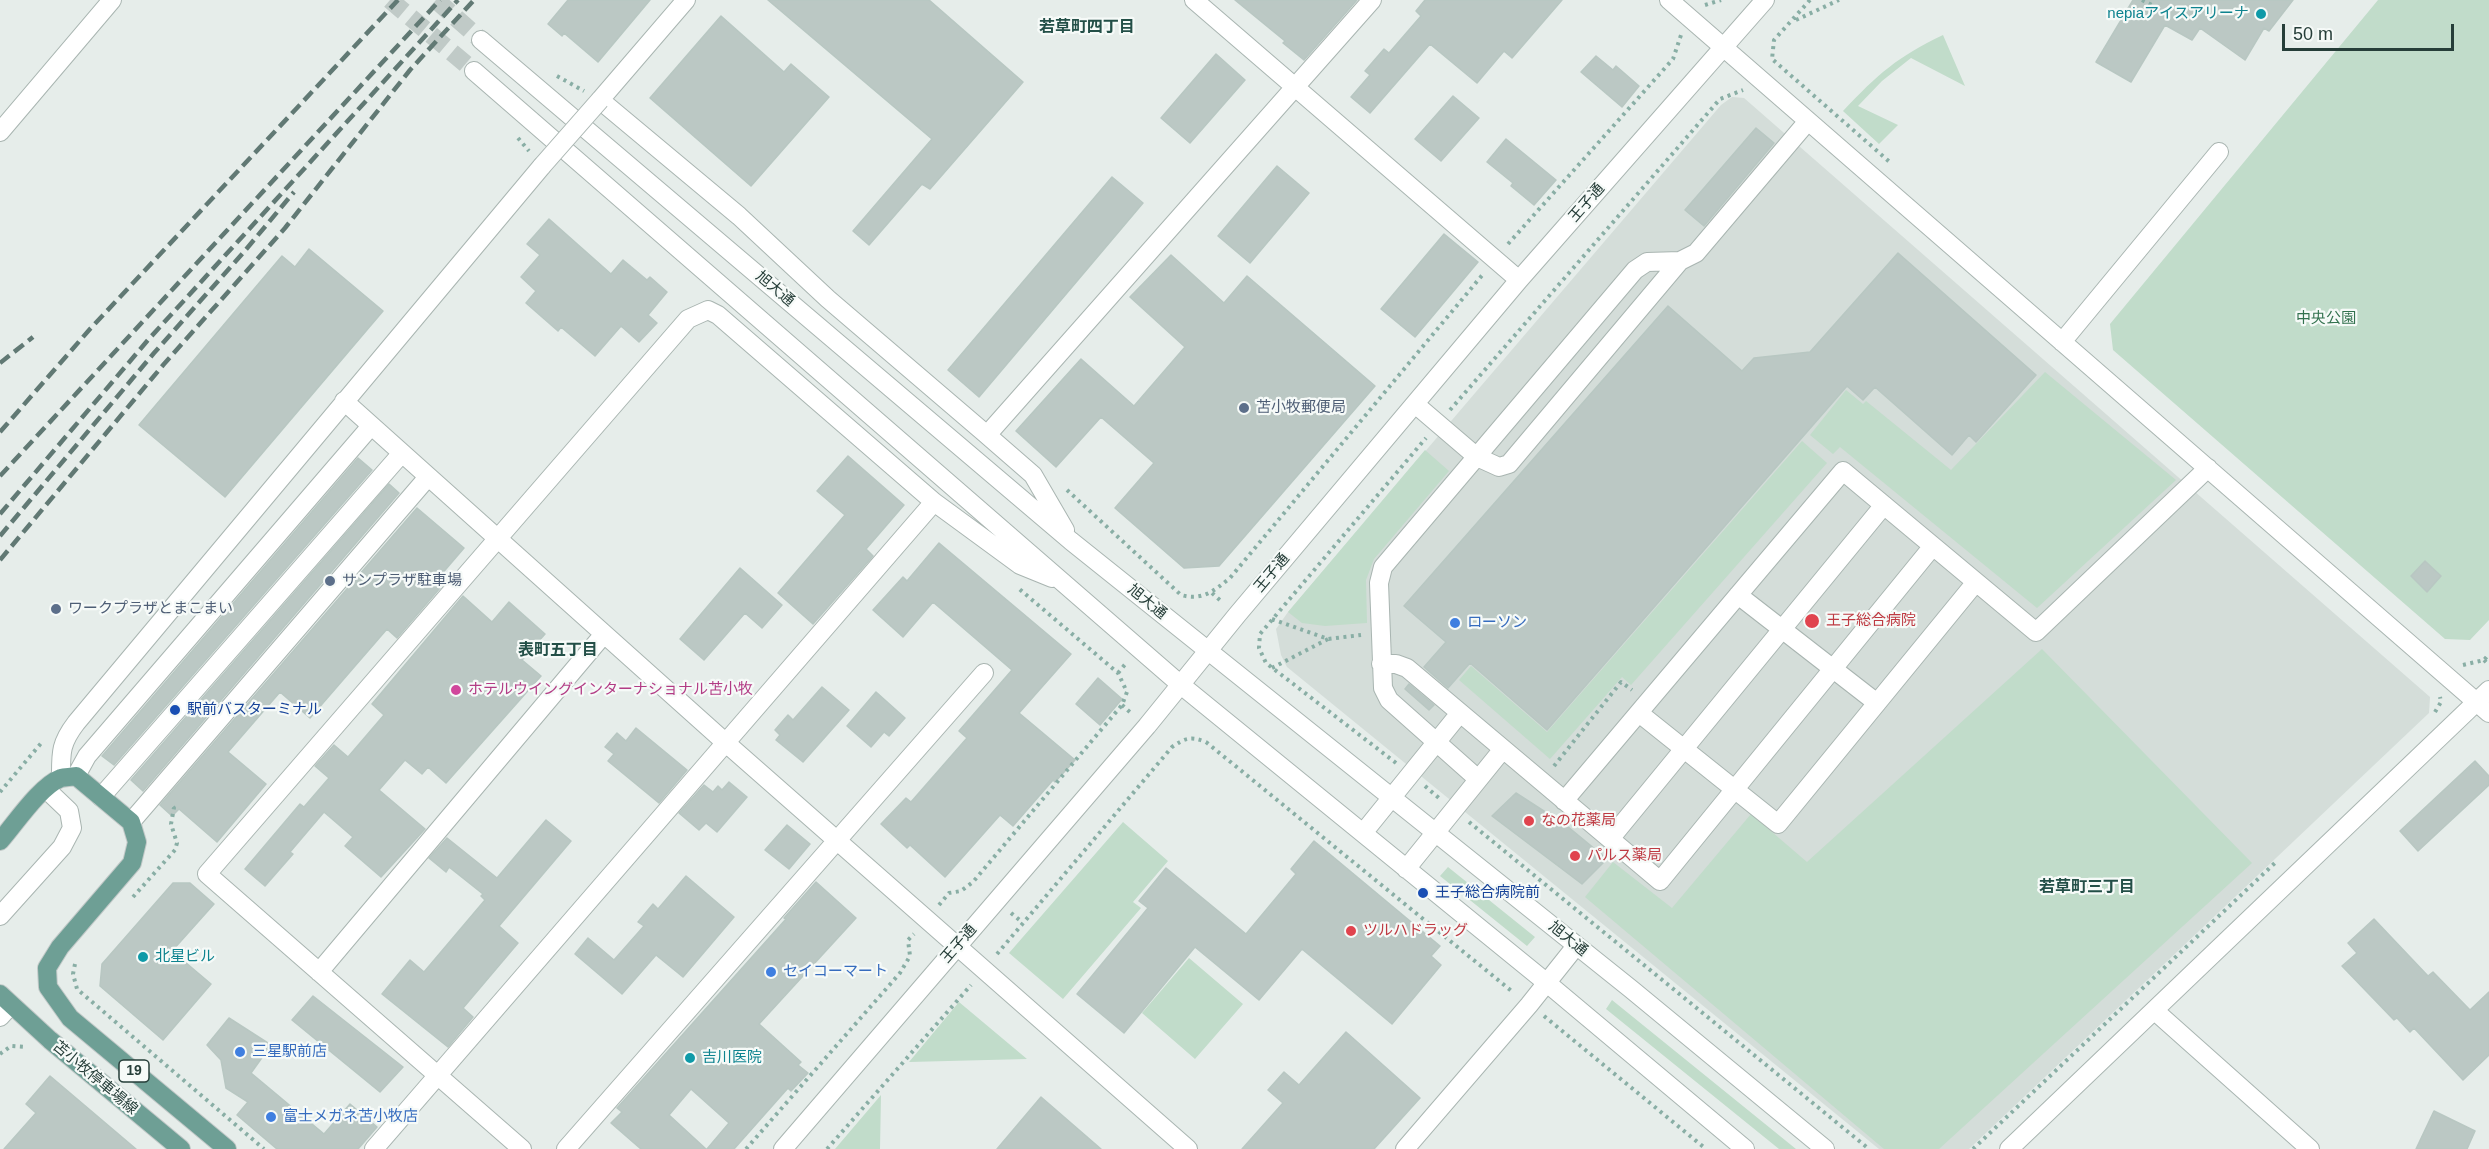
<!DOCTYPE html>
<html>
<head>
<meta charset="utf-8">
<style>
	body { margin:0 }
	#map { position:relative; width:2489px; height:1149px; overflow:hidden; background:#e6edea; font-family:Helvetica,sans-serif }
	canvas { display:block }
	.scale { position:absolute; left:2282px; top:24px; width:172px; height:27px; box-sizing:border-box; border:3px solid #263e39; border-top:0; padding-left:8px; font-size:18px; line-height:21px; white-space:nowrap; color:#263e39; -webkit-text-stroke:4px #f6faf8; paint-order:stroke }
</style>
</head>
<body>
<div id="map">
<canvas width="2489" height="1149"></canvas>
<div class="scale">50 m</div>
</div>
<script>
const context = document.querySelector('canvas').getContext('2d');
context.lineJoin = 'round';
function fillPath(path, color) { context.fillStyle = color; context.fill(path, 'evenodd'); }
function trace(path, color, width, dash) { context.strokeStyle = color; context.lineWidth = width; context.lineCap = dash ? 'butt' : 'round'; context.setLineDash(dash || []); context.stroke(path); }
function label(font, color, halo, rows, align = 'center') {
  context.font = font + ' Helvetica,"Noto Sans JP",sans-serif'; context.lineWidth = 4.5; context.setLineDash([]); context.textBaseline = 'middle'; context.strokeStyle = halo; context.fillStyle = color; for (const [text, x, y, turn = 0] of rows) {
    context.save(); context.translate(x, y); context.rotate((+turn || 0) * Math.PI / 180); context.textAlign = isNaN(turn) ? turn : align; if (halo) context.strokeText(text, 0, 0); context.fillText(text, 0, 0); context.restore();
  }
}
const built = new Path2D(`
	M 1732,97 L 1744,98 L 2430,697 L 2429,713 L 1969,1149 L 1879,1149 L 1287,667 L 1281,655 L 1276,629 L 1288,612 L 1721,105 Z`);
const green = new Path2D(`
	M 2378,0 L 2489,0 L 2489,620 L 2470,640 L 2445,639 L 2113,350 L 2110,324 Z
	M 1943,35 L 1965,86 L 1911,58 L 1882,81 L 1858,106 L 1898,125 L 1879,144 L 1843,111 C 1878,74 1897,57 1943,35 Z
	M 2045,372 L 2176,480 L 2037,608 L 1840,447 L 1833,454 L 1810,435 L 1846,390 L 1863,404 L 1866,401 L 1951,470 Z
	M 1802,441 L 1827,463 L 1631,685 L 1622,677 L 1550,759 L 1459,680 L 1471,666 L 1547,732 Z
	M 1425,450 L 1449,471 L 1374,559 L 1366,580 L 1367,623 L 1325,626 L 1302,623 L 1288,612 Z
	M 2042,649 L 2252,863 L 1939,1149 L 1884,1149 L 1585,897 L 1613,862 L 1672,908 L 1751,814 L 1807,862 Z
	M 1123,822 L 1168,861 L 1133,902 L 1141,908 L 1063,999 L 1009,953 Z
	M 1448,867 L 1535,937 L 1527,946 L 1440,876 Z
	M 1189,958 L 1243,1004 L 1195,1059 L 1142,1013 Z
	M 1612,1000 L 1796,1149 L 1779,1149 L 1606,1009 Z
	M 959,1002 L 1027,1059 L 909,1062 Z
	M 881,1095 L 880,1149 L 835,1149 Z`);
const building = new Path2D(`
	M 568,0 L 650,0 L 598,62 L 564,33 L 562,36 L 548,24 Z
	M 768,0 L 929,0 L 1023,82 L 930,189 L 922,184 L 869,245 L 853,231 L 932,139 Z
	M 1235,0 L 1357,0 L 1304,60 L 1283,43 L 1285,41 Z
	M 1425,0 L 1562,0 L 1512,58 L 1504,51 L 1477,83 L 1430,44 L 1370,113 L 1351,97 L 1370,75 L 1365,71 L 1384,49 L 1389,53 L 1421,16 L 1416,11 Z
	M 2133,0 L 2293,0 L 2269,31 L 2264,28 L 2245,60 L 2200,28 L 2192,40 L 2165,25 L 2131,82 L 2096,62 Z
	M 721,16 L 784,72 L 791,64 L 829,97 L 751,186 L 650,98 Z
	M 1216,54 L 1245,80 L 1190,143 L 1161,118 Z
	M 1596,56 L 1613,70 L 1616,66 L 1639,86 L 1622,107 L 1581,72 Z
	M 1453,96 L 1479,118 L 1441,161 L 1415,139 Z
	M 1756,128 L 1774,143 L 1704,226 L 1685,210 Z
	M 1506,139 L 1556,180 L 1534,205 L 1511,186 L 1513,183 L 1487,162 Z
	M 1277,166 L 1309,193 L 1250,263 L 1218,236 Z
	M 1112,177 L 1143,203 L 979,397 L 948,370 Z
	M 549,219 L 611,274 L 623,260 L 647,280 L 650,277 L 667,292 L 648,315 L 657,323 L 639,342 L 621,326 L 595,356 L 561,327 L 558,331 L 526,303 L 536,291 L 521,277 L 540,255 L 527,244 Z
	M 1444,234 L 1478,262 L 1415,337 L 1381,309 Z
	M 309,249 L 383,311 L 225,497 L 139,425 L 282,256 L 295,267 Z
	M 1898,253 L 2036,375 L 1976,442 L 1969,435 L 1952,455 L 1875,387 L 1863,400 L 1847,386 L 1547,730 L 1470,663 L 1448,688 L 1424,667 L 1446,642 L 1404,606 L 1668,306 L 1742,371 L 1754,358 L 1810,352 Z
	M 1171,255 L 1224,303 L 1247,276 L 1375,386 L 1219,566 L 1184,568 L 1115,508 L 1154,463 L 1101,417 L 1056,467 L 1016,431 L 1081,359 L 1134,406 L 1185,347 L 1130,297 Z
	M 848,456 L 904,505 L 866,549 L 873,556 L 813,624 L 778,593 L 845,515 L 817,491 Z
	M 358,458 L 372,470 L 114,765 L 102,756 Z
	M 389,484 L 399,493 L 143,791 L 131,780 Z
	M 417,508 L 464,548 L 440,576 L 446,581 L 397,638 L 387,629 L 310,718 L 280,692 L 228,752 L 266,784 L 217,842 L 179,809 L 172,816 L 160,805 Z
	M 939,543 L 1071,654 L 1019,713 L 1075,760 L 1055,782 L 1053,780 L 1013,826 L 1000,815 L 945,877 L 910,845 L 907,848 L 881,824 L 906,798 L 911,802 L 967,738 L 959,731 L 1012,670 L 933,602 L 903,637 L 873,610 L 903,577 L 907,581 Z
	M 2425,561 L 2441,576 L 2427,592 L 2411,576 Z
	M 740,568 L 782,605 L 762,628 L 745,613 L 704,660 L 680,639 Z
	M 463,596 L 492,622 L 509,602 L 545,634 L 522,660 L 541,676 L 446,783 L 428,767 L 422,774 L 405,760 L 379,790 L 425,829 L 381,877 L 345,846 L 353,837 L 324,812 L 290,852 L 293,854 L 265,886 L 245,869 L 300,804 L 304,807 L 329,778 L 315,766 L 334,745 L 348,757 L 384,715 L 372,704 Z
	M 1098,678 L 1122,699 L 1100,725 L 1076,704 Z
	M 1409,684 L 1434,705 L 1429,710 L 1405,689 Z
	M 822,687 L 849,710 L 803,762 L 776,740 L 780,735 L 775,730 L 788,715 L 793,720 Z
	M 876,692 L 905,718 L 889,736 L 884,732 L 871,747 L 847,726 Z
	M 636,728 L 687,770 L 659,803 L 608,761 L 614,754 L 605,747 L 617,733 L 626,741 Z
	M 2475,761 L 2489,776 L 2489,785 L 2418,851 L 2400,831 Z
	M 729,782 L 747,797 L 717,832 L 706,823 L 699,830 L 679,813 L 704,785 L 713,792 L 718,786 L 722,790 Z
	M 1516,793 L 1567,826 L 1607,859 L 1582,884 L 1492,816 Z
	M 546,820 L 571,841 L 499,926 L 518,943 L 463,1008 L 473,1017 L 448,1047 L 382,994 L 410,960 L 424,972 L 485,900 L 481,896 L 483,894 L 449,867 L 446,872 L 429,858 L 447,838 L 497,878 Z
	M 787,825 L 810,844 L 789,869 L 765,850 Z
	M 1314,841 L 1440,946 L 1431,956 L 1441,965 L 1392,1024 L 1302,949 L 1259,1000 L 1195,947 L 1124,1033 L 1077,994 L 1148,908 L 1139,901 L 1166,868 L 1246,934 L 1296,874 L 1291,869 Z
	M 686,876 L 734,917 L 683,977 L 656,955 L 622,994 L 575,954 L 588,938 L 614,960 L 644,926 L 638,922 L 653,904 L 658,909 Z
	M 816,882 L 856,918 L 759,1024 L 801,1062 L 798,1065 L 808,1073 L 791,1091 L 788,1088 L 734,1149 L 707,1149 L 729,1123 L 691,1089 L 669,1115 L 706,1149 L 641,1149 L 611,1123 L 622,1112 L 617,1108 L 786,919 L 784,918 Z
	M 173,883 L 190,883 L 214,904 L 172,951 L 211,984 L 163,1040 L 100,986 L 102,964 Z
	M 2374,919 L 2428,976 L 2433,972 L 2470,1010 L 2489,992 L 2489,1055 L 2463,1080 L 2414,1028 L 2410,1032 L 2397,1018 L 2394,1020 L 2342,966 L 2357,953 L 2348,943 Z
	M 313,996 L 403,1067 L 380,1092 L 292,1020 Z
	M 229,1018 L 271,1045 L 251,1073 L 324,1134 L 350,1104 L 377,1127 L 358,1149 L 277,1149 L 237,1115 L 248,1102 L 226,1088 L 221,1060 L 207,1045 Z
	M 1346,1032 L 1420,1098 L 1374,1149 L 1242,1149 L 1283,1103 L 1268,1090 L 1284,1072 L 1299,1085 Z
	M 50,1076 L 136,1149 L 4,1149 L 36,1113 L 26,1104 Z
	M 1041,1097 L 1101,1149 L 997,1149 Z
	M 2434,1111 L 2475,1131 L 2467,1149 L 2416,1149 Z`);
const minorTunnel = new Path2D(`
	M 390,0 L 474,71
	M 436,0 L 481,40`);
const path = new Path2D(`
	M 1810,0 L 1774,40 L 1772,59 L 1892,164
	M 2142,0 L 2156,7
	M 1705,5 L 1721,0
	M 1796,20 L 1839,0
	M 557,76 L 584,91
	M 518,138 L 529,151
	M 1508,244 L 1673,59 L 1681,35
	M 1450,410 L 1720,99 L 1743,90
	M 1067,490 L 1181,595 C 1202,601 1214,591 1230,578 L 1484,273
	M 1212,593 L 1222,602
	M 1272,619 L 1328,639 L 1361,635
	M 2484,660 L 2489,665
	M 2463,665 L 2484,660 L 2489,654
	M 1272,668 L 1328,639
	M 1118,673 L 1127,662
	M 1122,705 L 1133,715
	M 2435,712 L 2441,702 L 2440,697
	M 1396,763 L 1266,663 L 1259,648 L 1260,634 L 1426,438
	M 1554,766 L 1621,682 L 1632,690
	M 1425,786 L 1440,799
	M 0,792 L 43,741
	M 1469,822 L 1869,1149
	M 133,897 L 175,850 L 177,843 L 171,824 L 174,808 L 170,804
	M 939,905 L 949,893 L 961,891 L 973,882 L 1122,705 L 1127,692 L 1118,673 L 1017,587
	M 1011,913 L 1022,922
	M 997,954 L 1172,747 C 1185,738 1191,736 1206,742 L 1514,993
	M 75,964 L 73,974 L 77,989 L 264,1149
	M 1544,1016 L 1706,1149
	M 0,1054 L 11,1046 L 26,1047
	M 746,1149 L 900,973 L 910,956 L 908,940 L 914,934
	M 827,1149 L 971,985
	M 1973,1149 L 2277,861`);
const minor = new Path2D(`
	M 686,0 L 600,100 L 739,216 L 828,299 L 987,435
	M 1194,0 L 1519,280
	M 1669,0 L 2489,713
	M 481,40 L 1071,541 L 1631,989 L 1825,1149
	M 474,71 L 1181,685 L 1547,983 L 1745,1149
	M 0,132 L 112,0
	M 2062,342 L 2219,152
	M 344,401 L 726,743 L 1188,1149
	M 1415,404 L 1477,457 L 1499,467 L 1509,464 L 1680,261
	M 1065,530 L 1033,475 L 987,435 L 1372,0
	M 1738,595 L 1877,703
	M 1381,664 L 1396,664 L 1407,668 L 1660,881 L 1933,546
	M 1639,713 L 1778,824 L 1976,582
	M 76,776 L 87,756 L 371,426
	M 61,778 C 61,753 60,744 76,723 L 542,166
	M 1478,779 L 1389,700 L 1383,688 L 1379,583 L 1383,567 L 1635,270 L 1647,262 L 1680,261 L 1696,253 L 1808,121
	M 101,797 L 402,453
	M 1564,801 L 1843,471 L 2036,632 L 2208,468
	M 131,822 L 428,477
	M 1363,833 L 1460,713
	M 1610,839 L 1884,505
	M 1406,869 L 1503,749
	M 0,916 L 62,847 L 72,828 L 69,811 L 46,789
	M 319,972 L 604,634
	M 2155,1011 L 2310,1149
	M 0,1017 L 11,1005
	M 374,1149 L 934,502
	M 522,1149 L 207,874 L 688,319 L 708,310 L 718,315 L 934,502 L 1020,565 L 1052,578
	M 566,1149 L 984,673
	M 783,1149 L 1147,726 L 1237,615 L 1519,280 L 1765,0
	M 1405,1149 L 1529,1005 L 1576,946
	M 2009,1149 L 2489,690`);
const major = new Path2D(`
	M 0,841 C 15,824 40,786 61,778 C 65,777 72,777 76,776 L 131,822 L 137,842 L 132,863 L 60,947 L 47,968 L 48,987 L 70,1018 L 227,1149
	M 0,994 L 50,1040 L 181,1149`);
const rail = new Path2D(`
	M 0,363 L 33,337
	M 0,432 L 90,329 L 398,0
	M 0,476 L 440,0
	M 0,514 L 148,340 L 458,0
	M 0,536 L 154,353 L 243,253 L 294,192
	M 0,560 L 164,364 L 285,228 L 410,70 L 474,0`);
const minorBridge = new Path2D(`
	M 542,166 L 600,100`);
const markers = [
	[2261,14,6,"#0f9aa8"],
	[1244,408,6,"#5c6f8a"],
	[330,581,6,"#5c6f8a"],
	[56,609,6,"#5c6f8a"],
	[1812,621,8,"#e0444e"],
	[1455,623,6,"#3f7fe0"],
	[456,690,6,"#d1479c"],
	[175,710,6,"#1a4fb4"],
	[1529,821,6,"#e0444e"],
	[1575,856,6,"#e0444e"],
	[1423,893,6,"#1a4fb4"],
	[1351,931,6,"#e0444e"],
	[143,957,6,"#0f9aa8"],
	[771,972,6,"#3f7fe0"],
	[240,1052,6,"#3f7fe0"],
	[690,1058,6,"#0f9aa8"],
	[271,1117,6,"#3f7fe0"]
];
const shields = [
	[134,1071,30]
];
const shieldNames = [
	["19",134,1071]
];
const cultureNames = [
	["nepiaアイスアリーナ",2249,14,"right"],
	["北星ビル",155,957],
	["吉川医院",702,1058]
];
const streetNames = [
	["王子通",1587,203,-49],
	["旭大通",775,289,40],
	["王子通",1272,573,-50],
	["旭大通",1147,602,39],
	["旭大通",1568,939,39],
	["王子通",959,944,-49],
	["苫小牧停車場線",95,1078,40]
];
const parkNames = [
	["中央公園",2326,319]
];
const serviceNames = [
	["苫小牧郵便局",1256,408],
	["サンプラザ駐車場",342,581],
	["ワークプラザとまこまい",68,609]
];
const healthNames = [
	["王子総合病院",1826,621],
	["なの花薬局",1541,821],
	["パルス薬局",1587,856],
	["ツルハドラッグ",1363,931]
];
const shopNames = [
	["ローソン",1467,623],
	["セイコーマート",783,972],
	["三星駅前店",252,1052],
	["富士メガネ苫小牧店",283,1117]
];
const hotelNames = [
	["ホテルウイングインターナショナル苫小牧",468,690]
];
const transitNames = [
	["駅前バスターミナル",187,710],
	["王子総合病院前",1435,893]
];
const neighbourhoodNames = [
	["若草町四丁目",1087,28],
	["表町五丁目",558,651],
	["若草町三丁目",2087,888]
];
fillPath(built, '#d4ddd9');
fillPath(green, '#c1dcca');
fillPath(building, '#bbc8c4');
trace(building, '#b8c7c2', 1.5);
trace(minorTunnel, '#c0cac7', 18, [18, 9]);
trace(minor, '#a9b5b1', 20);
trace(major, '#c2c9c8', 20);
trace(path, '#89aea5', 4, [3, 4.5]);
trace(minor, '#fff', 18);
trace(major, '#6e9f95', 18);
trace(rail, '#617974', 4.5, [12, 6]);
trace(minorBridge, '#a9b5b1', 20, []);
trace(minorBridge, '#fff', 18);
for (const [x, y, r, color] of markers) { const dot = new Path2D(); dot.arc(x, y, r, 0, 2 * Math.PI); context.fillStyle = color; context.fill(dot); trace(dot, '#f6faf8', 2); }
for (const [x, y, w] of shields) { const box = new Path2D(); box.roundRect(x - w / 2, y - 11, w, 22, 4.5); context.fillStyle = '#f6faf8'; context.fill(box); trace(box, '#263e39', 1.5); }
label('bold 14px', '#263e39', null, shieldNames);
label('15px', '#0d838f', '#f6faf8', cultureNames, 'left');
label('15px', '#263e39', '#f6faf8', streetNames);
label('15px', '#33724f', '#f6faf8', parkNames);
label('15px', '#4e5e75', '#f6faf8', serviceNames, 'left');
label('15px', '#be3a42', '#f6faf8', healthNames, 'left');
label('15px', '#366cbe', '#f6faf8', shopNames, 'left');
label('15px', '#b23c85', '#f6faf8', hotelNames, 'left');
label('15px', '#164399', '#f6faf8', transitNames, 'left');
label('bold 16px', '#234f47', '#f6faf8', neighbourhoodNames);
</script>
</body>
</html>
